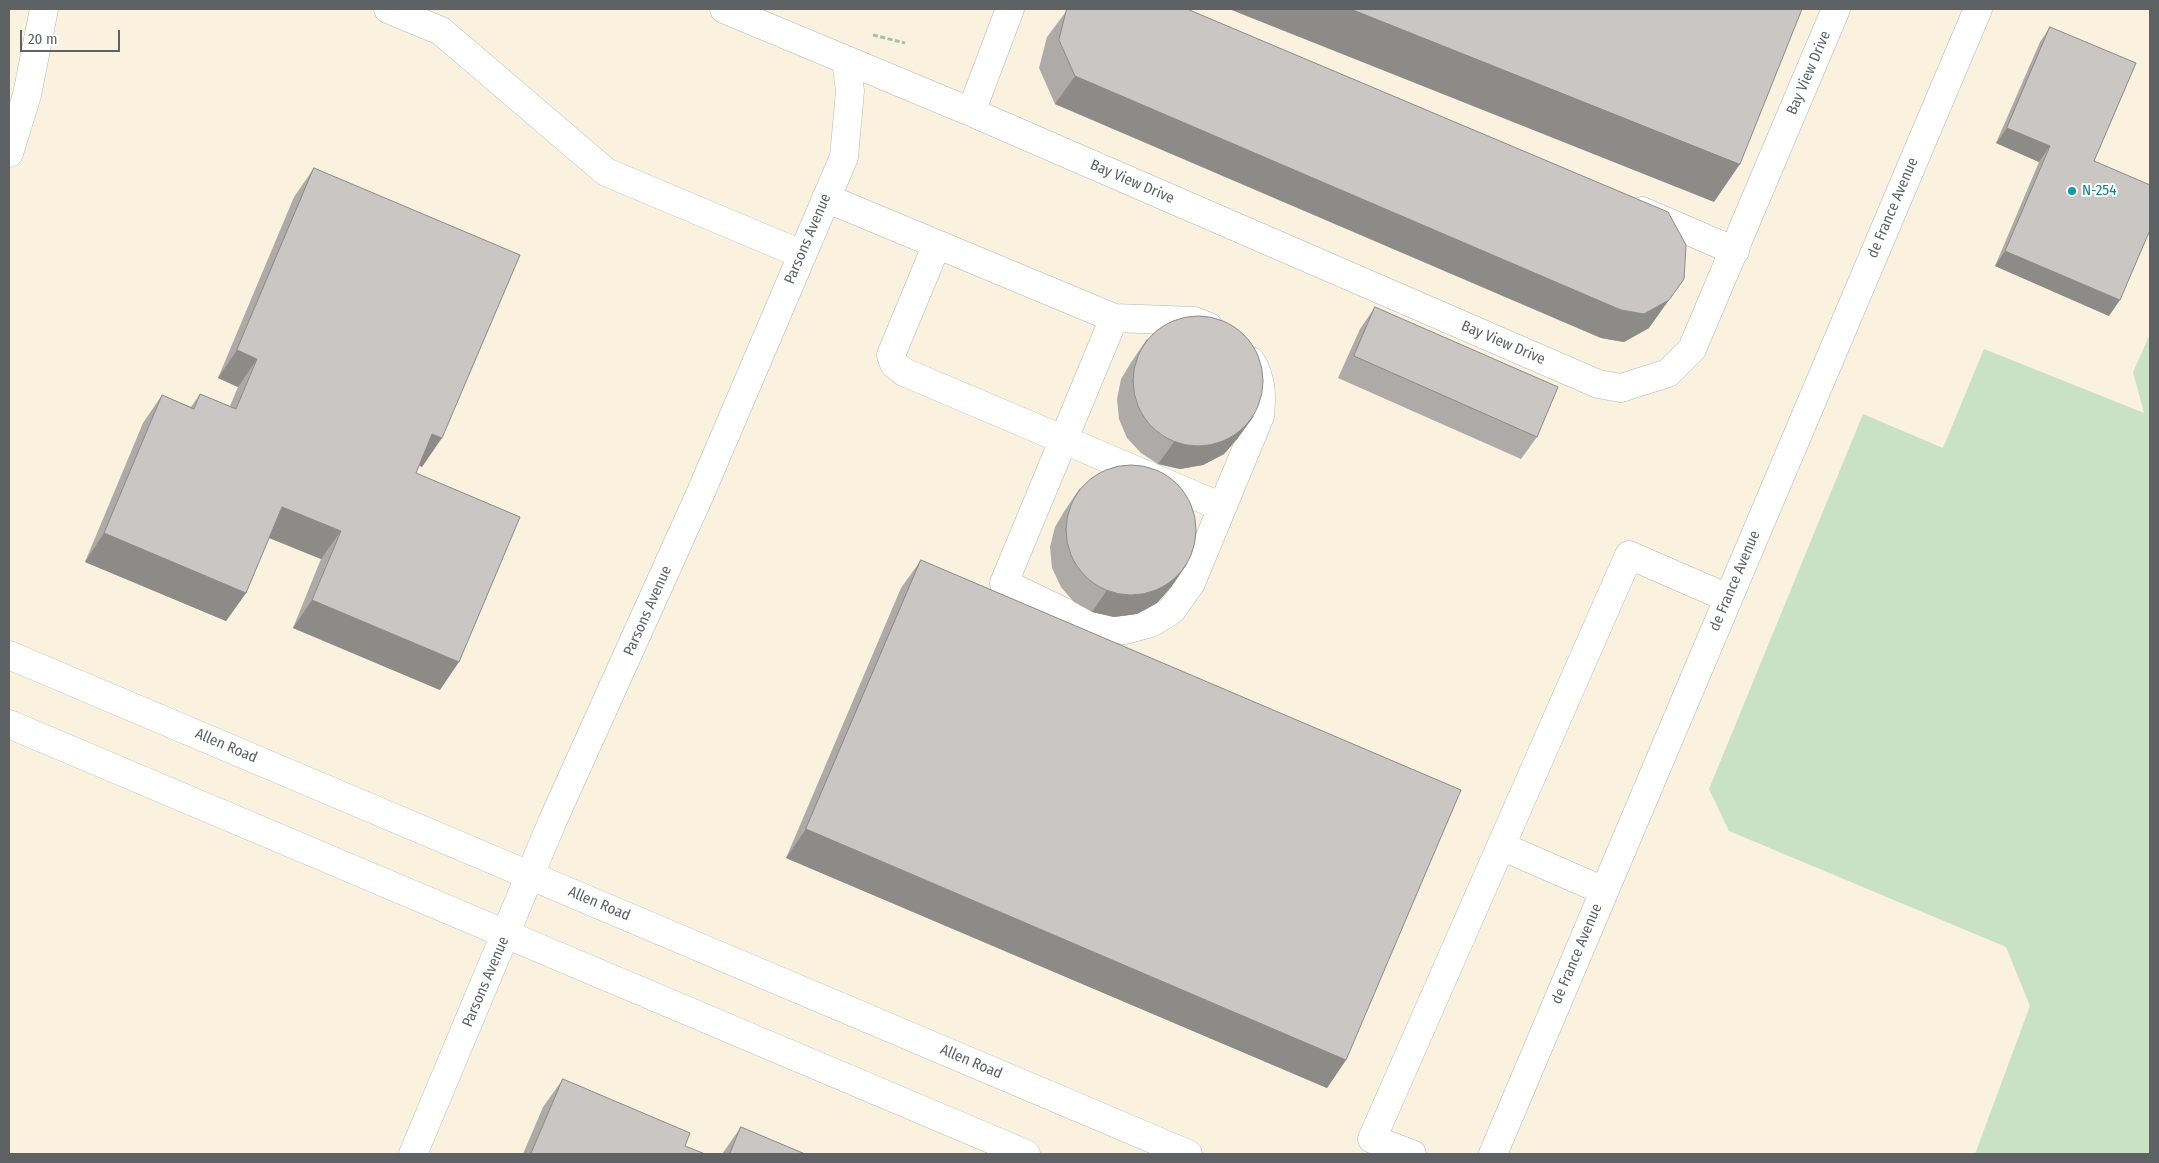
<!DOCTYPE html>
<html>
<head>
<meta charset="utf-8">
<style>
	body { margin:0 }
	#map { position:relative; width:2159px; height:1163px; overflow:hidden; background:#eeebe6; font-family:"Fira Sans Condensed",sans-serif }
	canvas { display:block }
	.frame { position:absolute; inset:0; border:10px solid #5e6265; pointer-events:none }
	.scale { position:absolute; left:20px; top:30px; width:100px; height:22px; box-sizing:border-box; border:2px solid #5e6265; border-top:0; padding-left:6px; font-size:15px; line-height:18px; white-space:nowrap; color:#5e6265; -webkit-text-stroke:4px #fff; paint-order:stroke }
</style>
</head>
<body>
<div id="map">
<canvas width="2159" height="1163"></canvas>
<div class="frame"></div>
<div class="scale">20 m</div>
</div>
<script>
const context = document.querySelector('canvas').getContext('2d');
context.lineJoin = 'round';
function fillPath(path, color) { context.fillStyle = color; context.fill(path, 'evenodd'); }
function trace(path, color, width, dash) { context.strokeStyle = color; context.lineWidth = width; context.lineCap = dash ? 'butt' : 'round'; context.setLineDash(dash || []); context.stroke(path); }
function label(font, color, halo, rows, align = 'center') {
  context.font = font + ' "Fira Sans Condensed",sans-serif'; context.lineWidth = 4; context.setLineDash([]); context.textBaseline = 'middle'; context.strokeStyle = halo; context.fillStyle = color; for (const [text, x, y, turn = 0] of rows) {
    context.save(); context.translate(x, y); context.rotate((+turn || 0) * Math.PI / 180); context.textAlign = isNaN(turn) ? turn : align; if (halo) context.strokeText(text, 0, 0); context.fillText(text, 0, 0); context.restore();
  }
}
const commercial = new Path2D(`
	M 9,9 L 2150,9 L 2150,1154 L 9,1154 Z`);
const green = new Path2D(`
	M 2150,334 L 2150,1154 L 1975,1154 L 2030,1006 L 2006,947 L 1729,831 L 1709,789 L 1863,414 L 1943,448 L 1984,349 L 2144,413 L 2133,372 Z`);
const path = new Path2D(`
	M 873,35 L 905,43`);
const minor = new Path2D(`
	M 388,9 L 441,31 L 606,172 L 801,254
	M 724,9 L 971,112 L 1598,384 L 1621,388 L 1668,373 L 1692,349 L 1836,9
	M 971,112 L 1010,9
	M 9,153 L 27,95 L 44,9
	M 826,198 L 1114,318 L 1194,321 L 1209,327
	M 1642,211 L 1735,251
	M 937,244 L 891,355 L 894,364 L 904,372 L 1222,507
	M 1114,318 L 1004,583 L 1093,626 L 1125,630 L 1151,623 L 1172,610 L 1191,583 L 1260,416 C 1262,396 1262,379 1251,361
	M 9,655 L 1188,1154
	M 9,724 L 1026,1154
	M 1501,846 L 1604,891
	M 413,1154 L 553,820 L 701,492 L 844,157 L 850,91 L 846,60
	M 1412,1154 L 1372,1139 L 1629,555 L 1728,598
	M 1493,1154 L 1978,9`);
const wall = new Path2D(`
	M 1068,9 L 1649,328 L 1624,342 L 1601,338 L 1055,104 L 1039,68 L 1047,37 Z
	M 2050,27 L 2094,161 L 2109,316 L 1995,266 L 2039,162 L 1996,143 L 2040,42 Z
	M 314,168 L 422,467 L 419,465 L 416,473 L 440,690 L 293,628 L 321,559 L 269,538 L 246,593 L 226,621 L 85,562 L 143,423 L 162,395 L 191,407 L 200,394 L 230,406 L 238,387 L 218,378 L 294,197 Z
	M 1375,307 L 1537,437 L 1521,459 L 1338,378 L 1360,329 Z
	M 1147,339 L 1238,438 L 1224,454 L 1203,465 L 1180,469 L 1158,464 L 1141,453 L 1127,438 L 1119,419 L 1117,399 L 1121,379 L 1132,361 Z
	M 1080,488 L 1172,586 L 1157,603 L 1137,614 L 1114,617 L 1092,612 L 1074,602 L 1061,587 L 1052,568 L 1050,547 L 1055,527 L 1065,510 Z
	M 921,560 L 1346,1060 L 1327,1088 L 786,858 L 901,588 Z
	M 563,1079 L 685,1146 L 705,1154 L 523,1154 L 543,1107 Z
	M 741,1127 L 805,1154 L 722,1154 Z`);
const shadedWall = new Path2D(`
	M 1229,9 L 1351,9 L 1740,164 L 1714,202 Z
	M 1075,76 L 1684,279 L 1649,328 L 1624,342 L 1601,338 L 1055,104 Z
	M 2007,128 L 2050,146 L 2039,162 L 1996,143 Z
	M 2005,251 L 2120,300 L 2109,316 L 1995,266 Z
	M 237,350 L 257,359 L 238,387 L 218,378 Z
	M 1254,416 L 1238,438 L 1224,454 L 1203,465 L 1180,469 L 1158,464 L 1174,442 Z
	M 432,434 L 442,438 L 422,467 L 413,462 Z
	M 282,507 L 341,531 L 321,559 L 262,535 Z
	M 104,533 L 246,593 L 226,621 L 85,562 Z
	M 1187,564 L 1172,586 L 1157,603 L 1137,614 L 1114,617 L 1092,612 L 1107,590 Z
	M 312,600 L 459,662 L 440,690 L 293,628 Z
	M 806,829 L 1346,1060 L 1327,1088 L 786,858 Z`);
const building = new Path2D(`
	M 1067,9 L 1187,9 L 1668,212 L 1686,245 L 1684,279 L 1669,300 L 1644,314 L 1621,310 L 1075,76 L 1059,40 Z
	M 1351,9 L 1802,9 L 1740,164 Z
	M 2050,27 L 2136,63 L 2094,161 L 2150,185 L 2150,230 L 2120,300 L 2005,251 L 2050,146 L 2007,128 Z
	M 314,168 L 520,255 L 442,438 L 432,434 L 416,473 L 520,517 L 459,662 L 312,600 L 341,531 L 282,507 L 246,593 L 104,533 L 162,395 L 194,409 L 200,394 L 236,409 L 257,359 L 237,350 Z
	M 1375,307 L 1558,387 L 1537,437 L 1354,356 Z
	M1133 381a65 65 0 1 1 130 0a65 65 0 1 1-130 0Z
	M1066 530a65 65 0 1 1 130 0a65 65 0 1 1-130 0Z
	M 921,560 L 1461,790 L 1346,1060 L 806,829 Z
	M 563,1079 L 690,1133 L 685,1146 L 705,1154 L 531,1154 Z
	M 741,1127 L 805,1154 L 730,1154 Z`);
const markers = [
	[2072,191,5,"#0f9aa8"]
];
const streetNames = [
	["Bay View Drive",1809,73,-67],
	["Bay View Drive",1132,182,23],
	["de France Avenue",1893,208,-67],
	["Parsons Avenue",808,239,-67],
	["Bay View Drive",1503,343,23],
	["de France Avenue",1735,581,-67],
	["Parsons Avenue",648,611,-66],
	["Allen Road",226,746,23],
	["Allen Road",599,904,23],
	["de France Avenue",1577,954,-67],
	["Parsons Avenue",486,982,-67],
	["Allen Road",971,1062,23]
];
const cultureNames = [
	["N-254",2082,191]
];
fillPath(commercial, '#faf1df');
fillPath(green, '#c9e2c6');
trace(minor, '#b3b6b9', 29);
trace(path, '#a0c3a6', 3, [5, 2.5]);
trace(minor, '#fff', 28);
fillPath(wall, '#aeaaa8');
fillPath(shadedWall, '#8d8b88');
fillPath(building, '#cac6c3');
trace(building, '#8d8b88', 1);
for (const [x, y, r, color] of markers) { const dot = new Path2D(); dot.arc(x, y, r, 0, 2 * Math.PI); context.fillStyle = color; context.fill(dot); trace(dot, '#fff', 2); }
label('15px', '#5e6265', '#fff', streetNames);
label('15px', '#0d838f', '#fff', cultureNames, 'left');
</script>
</body>
</html>
